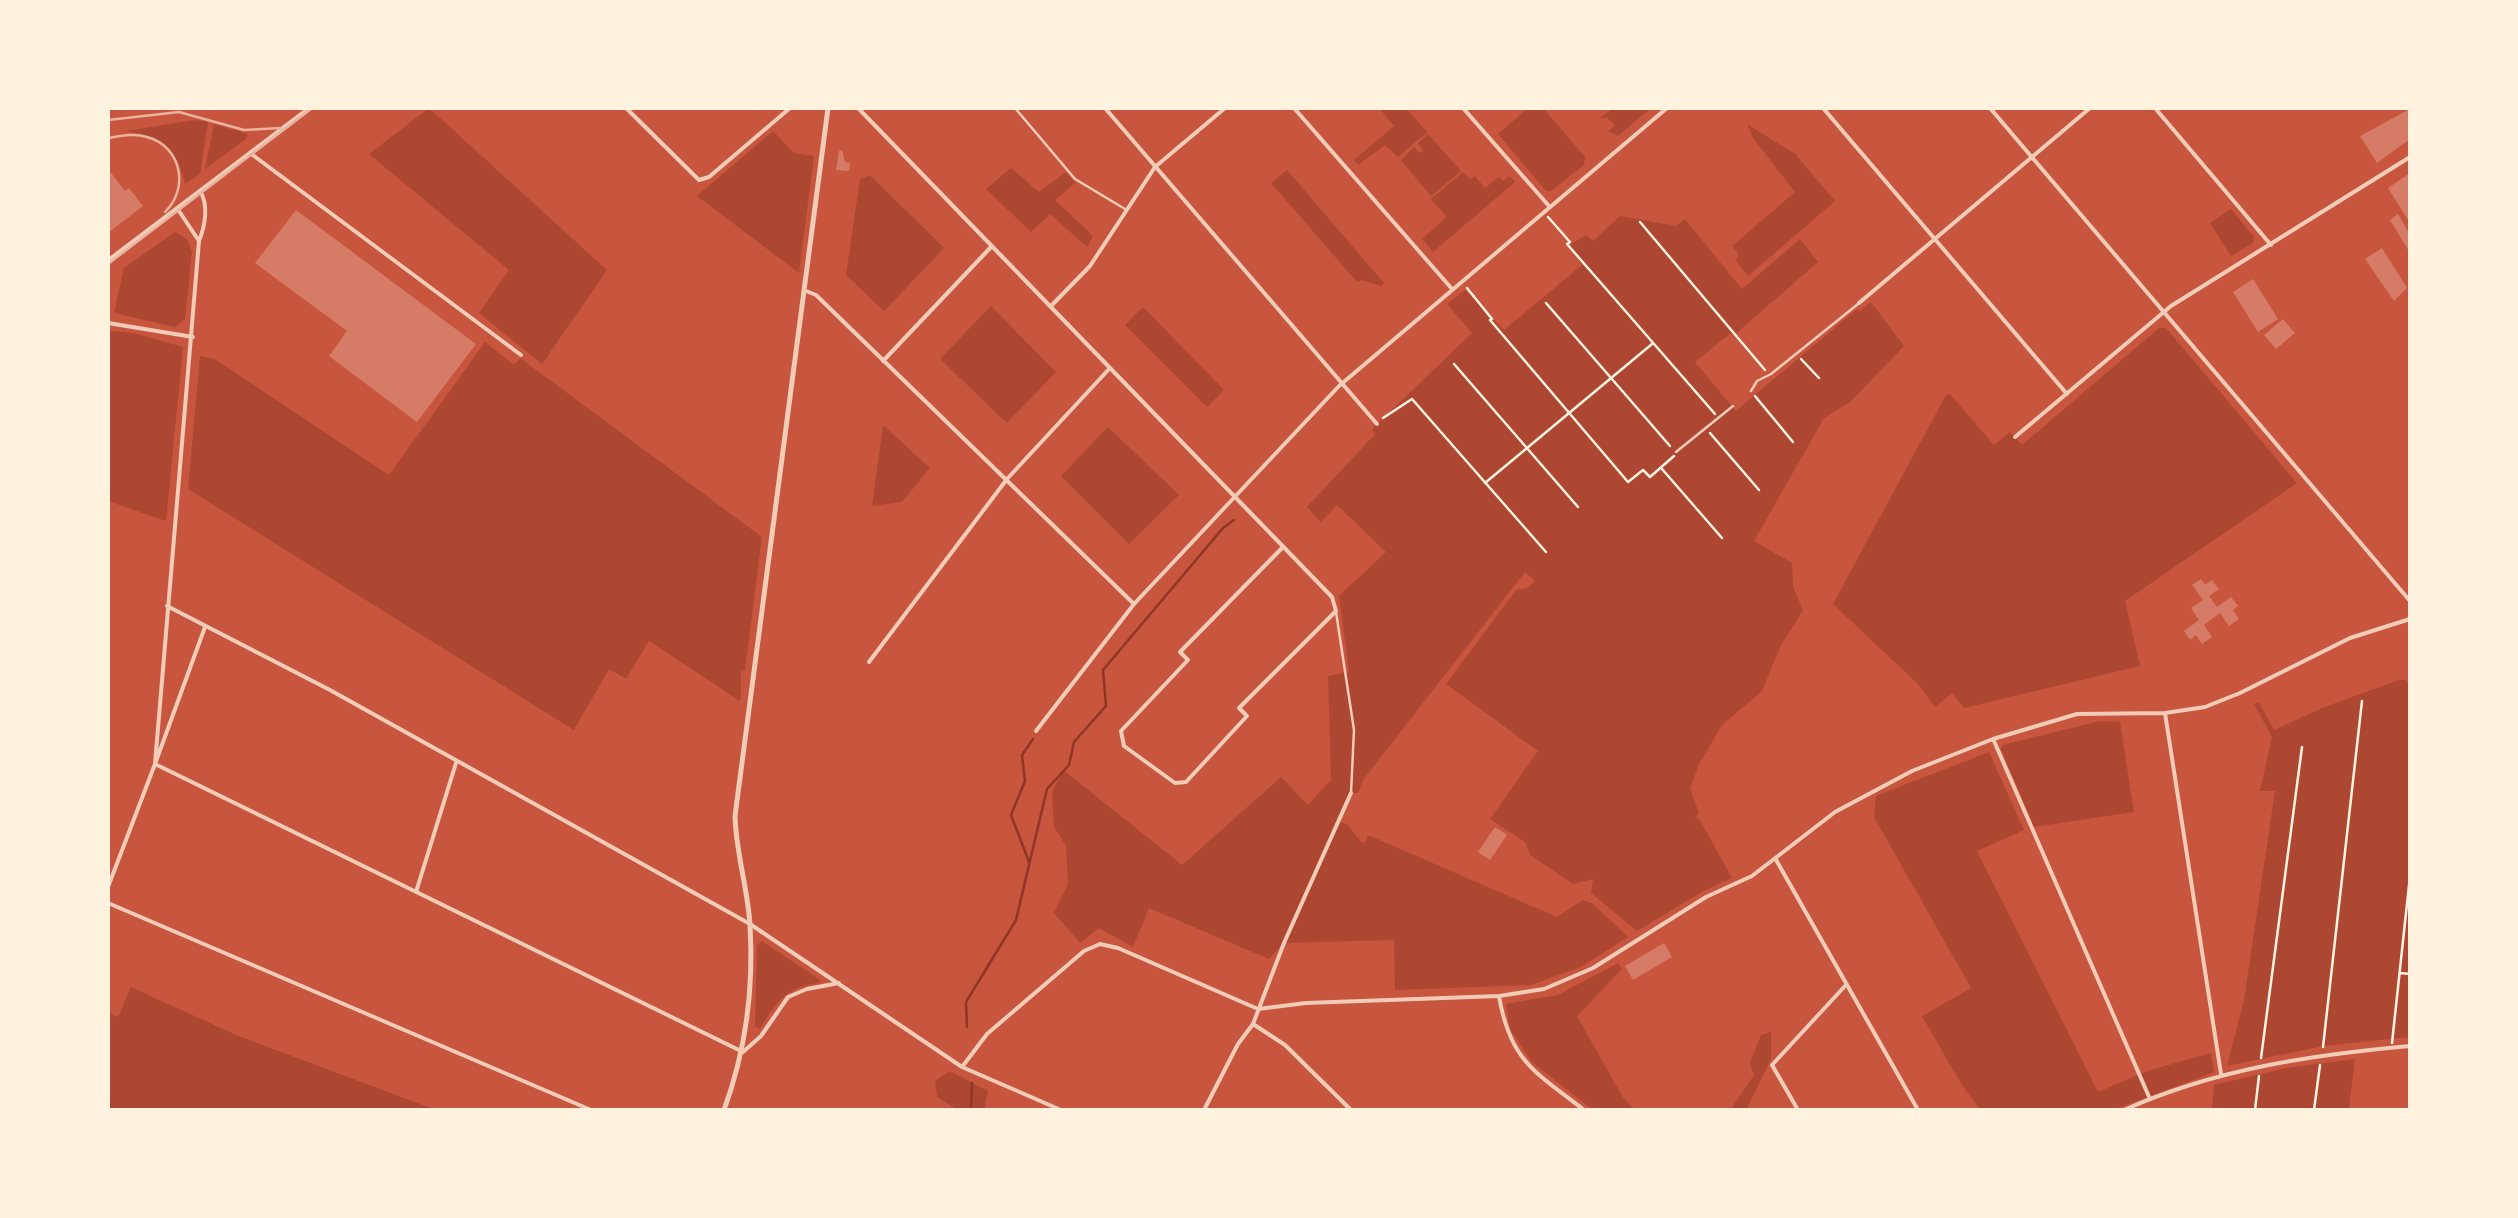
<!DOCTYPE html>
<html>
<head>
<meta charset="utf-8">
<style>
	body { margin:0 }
	#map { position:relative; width:2518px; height:1218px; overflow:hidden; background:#c8553d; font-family:"Archivo Narrow",sans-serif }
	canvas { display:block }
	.frame { position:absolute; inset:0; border:110px solid #fff3e0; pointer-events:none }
</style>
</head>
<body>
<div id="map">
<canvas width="2518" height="1218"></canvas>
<div class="frame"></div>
</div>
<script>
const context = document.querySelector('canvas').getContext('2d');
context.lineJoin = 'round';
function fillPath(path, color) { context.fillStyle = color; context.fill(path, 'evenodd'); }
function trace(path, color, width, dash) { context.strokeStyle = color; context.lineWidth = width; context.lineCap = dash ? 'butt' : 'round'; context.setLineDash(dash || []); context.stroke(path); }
const green = new Path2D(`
	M 429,108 L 607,270 L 542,364 L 479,313 L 509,270 L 369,154 Z
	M 1379,108 L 1406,108 L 1427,132 L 1398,157 L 1385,145 L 1358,165 L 1354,160 L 1394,126 Z
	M 1528,108 L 1543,108 L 1585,157 L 1584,165 L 1551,191 L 1546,191 L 1498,134 Z
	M 1613,108 L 1651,108 L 1618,136 L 1608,131 L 1615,126 L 1607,117 L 1599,119 Z
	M 195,120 L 208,122 L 200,174 L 185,184 C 176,147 164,137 126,131 Z
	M 214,124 L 248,134 L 246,139 L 205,169 Z
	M 1747,124 L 1795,154 L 1835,201 L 1748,276 L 1736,261 L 1738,253 L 1732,246 L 1795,192 L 1753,138 Z
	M 773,131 L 794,153 L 814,156 L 799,273 L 697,196 Z
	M 1428,134 L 1461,171 L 1431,196 L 1401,160 L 1414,147 L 1419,153 L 1423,151 L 1418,143 Z
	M 1011,168 L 1039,192 L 1066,172 L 1075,183 L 1055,200 L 1093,236 L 1087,247 L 1050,214 L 1031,232 L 986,189 Z
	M 1287,170 L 1384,283 L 1381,286 L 1362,280 L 1357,282 L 1271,183 Z
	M 1463,172 L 1470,179 L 1475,176 L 1485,188 L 1499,177 L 1503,181 L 1510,176 L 1515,182 L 1433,252 L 1422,239 L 1447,217 L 1431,199 Z
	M 870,175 L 944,248 L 884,311 L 846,275 L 860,179 Z
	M 2231,209 L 2254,237 L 2253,243 L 2231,256 L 2210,223 Z
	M 1620,216 L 1676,226 L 1685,219 L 1742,289 L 1800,239 L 1818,262 L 1734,335 L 1731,333 L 1695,362 L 1736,411 L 1857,309 L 1860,311 L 1871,302 L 1904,346 L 1850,402 L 1824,418 L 1754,541 L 1792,563 L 1793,587 L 1803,610 L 1780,647 L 1762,691 L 1722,725 L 1699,764 L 1690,789 L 1699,813 L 1693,822 L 1698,817 L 1732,878 L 1703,891 L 1637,931 L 1591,893 L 1593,879 L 1573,884 L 1530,855 L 1525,842 L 1490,819 L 1538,751 L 1446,684 L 1516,590 L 1527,588 L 1535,581 L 1525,572 L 1363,780 L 1358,793 L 1351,793 L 1339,821 L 1348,825 L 1361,842 L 1365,843 L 1368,835 L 1557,917 L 1583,900 L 1593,904 L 1628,937 L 1581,967 L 1531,985 L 1395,990 L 1394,940 L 1284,943 L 1269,959 L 1149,908 L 1133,947 L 1099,928 L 1080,943 L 1054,913 L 1068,884 L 1066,846 L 1054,827 L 1052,792 L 1063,770 L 1182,865 L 1281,777 L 1308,805 L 1331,780 L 1328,676 L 1349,672 L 1339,596 L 1386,552 L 1337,505 L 1321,522 L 1307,507 L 1375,434 L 1372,429 L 1472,333 L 1447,304 L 1465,290 L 1504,330 L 1582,265 L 1569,245 L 1586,235 L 1593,241 Z
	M 175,232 L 187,239 L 192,252 L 185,319 L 175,327 L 114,313 L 124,268 Z
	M 991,306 L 1056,372 L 1007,423 L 940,359 Z
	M 1143,307 L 1224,390 L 1207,407 L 1125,325 Z
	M 2159,328 L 2166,328 L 2297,483 L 2125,601 L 2140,666 L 1964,708 L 1952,693 L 1935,707 L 1918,684 L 1833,604 L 1946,395 L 1950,394 L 1994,445 L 2010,432 L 2022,445 Z
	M 110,331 L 134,333 L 183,347 L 166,521 L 108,501 Z
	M 485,342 L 514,365 L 520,358 L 762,537 L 745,670 L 741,672 C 740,682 742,690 740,701 L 649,641 L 626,679 L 609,669 L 574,730 L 188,489 L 200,356 L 215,359 L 389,475 Z
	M 883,425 L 930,468 L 902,502 L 872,506 Z
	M 1108,427 L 1179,495 L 1129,544 L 1061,476 Z
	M 2399,680 L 2406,680 L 2410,688 L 2410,1037 L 2323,1046 L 2227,1066 L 2244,1000 L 2275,791 L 2260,791 L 2272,737 L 2254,704 L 2259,702 L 2274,730 L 2322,708 Z
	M 2100,721 L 2120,722 L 2134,812 L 2034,827 L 2001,749 L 2003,745 Z
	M 1989,752 L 2024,830 L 1977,851 L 2098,1092 L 2147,1071 L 2211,1053 L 2214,1072 L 2113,1110 L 1980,1110 L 1960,1082 L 1922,1016 L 1971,988 L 1874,817 L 1876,796 Z
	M 762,941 L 820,980 L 820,983 C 787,986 776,1002 760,1029 L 755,1026 L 757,945 Z
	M 1618,963 L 1622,969 L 1577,1016 L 1622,1096 L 1635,1110 L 1593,1110 L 1532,1062 L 1510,1029 L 1506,1004 L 1558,995 Z
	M 131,987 L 236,1035 L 436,1110 L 108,1110 L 108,1013 L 118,1017 Z
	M 1771,1032 L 1771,1059 L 1746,1110 L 1730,1110 L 1754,1075 L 1750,1063 L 1761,1035 Z
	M 2355,1059 L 2349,1110 L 2212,1110 L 2214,1085 L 2286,1068 Z
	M 950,1071 L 988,1091 L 984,1110 L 958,1110 L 937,1097 L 935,1081 Z`);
const stream = new Path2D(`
	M 1029,862 L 1011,815 L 1025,781 L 1022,755 L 1033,739
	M 967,1027 L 966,1002 L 1016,920 L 1047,789 L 1069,765 L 1074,742 L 1106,706 L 1103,670 L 1223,528 L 1234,520
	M 971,1110 L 972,1083`);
const building = new Path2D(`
	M 2410,109 L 2410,139 L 2377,163 L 2360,136 Z
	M 842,150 L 845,162 L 850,163 L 849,171 L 836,170 L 839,151 Z
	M 108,169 L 125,191 L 129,188 L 143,206 L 108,233 Z
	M 2410,173 L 2410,223 L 2388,188 Z
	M 296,210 L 476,344 L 417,422 L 329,356 L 347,331 L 255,263 Z
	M 2398,214 L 2410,235 L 2410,253 L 2390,220 Z
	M 2382,248 L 2407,288 L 2394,301 L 2365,259 Z
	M 2253,279 L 2278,319 L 2258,332 L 2233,292 Z
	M 2283,319 L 2295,333 L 2276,349 L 2264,335 Z
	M 2201,579 L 2205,585 L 2212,580 L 2219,589 L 2209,596 L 2217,607 L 2231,597 L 2238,606 L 2233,610 L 2239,619 L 2229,626 L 2220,613 L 2204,625 L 2212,637 L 2202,644 L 2196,635 L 2190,640 L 2184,631 L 2199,620 L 2191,608 L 2203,600 L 2192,585 Z
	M 1495,827 L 1507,835 L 1490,860 L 1478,852 Z
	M 1664,943 L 1672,957 L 1633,980 L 1625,966 Z`);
const path = new Path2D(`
	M 1548,217 L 1570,242 L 1567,244 L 1715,414
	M 1640,222 L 1765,370
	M 1467,288 L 1492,319 L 1490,320 L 1628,482 L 1643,470 L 1650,477 L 1674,456
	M 1546,303 L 1670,446
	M 1801,359 L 1819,378
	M 1454,364 L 1578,507
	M 1755,396 L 1793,442
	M 1383,418 L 1412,399 L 1546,552
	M 1710,433 L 1759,490
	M 1662,469 L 1722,538
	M 1485,483 L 1652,344
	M 2400,973 L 2410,974
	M 2392,1043 L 2410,876
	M 2323,1047 L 2362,701
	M 2261,1058 L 2302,747
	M 2255,1110 L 2259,1076
	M 2314,1110 L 2320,1065`);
const service = new Path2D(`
	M 1015,108 L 1075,179 L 1125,209
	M 1751,391 L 1757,381 L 1771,374 L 1858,304
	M 1676,452 L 1733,406
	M 1336,612 L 1354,730 L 1351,793`);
const minor = new Path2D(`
	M 626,108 L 699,180 L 709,177 L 790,108
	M 858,108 L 1332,597 L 1336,611 L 1239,708 L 1247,716 L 1186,782 L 1175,783 L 1124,746 L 1121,731 L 1188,660 L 1180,652 L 1283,547
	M 1105,108 L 1377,424
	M 1294,108 L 1452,289
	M 1463,108 L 1549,206
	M 1823,108 L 2067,394
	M 1990,108 L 2410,601
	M 2155,108 L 2271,245
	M 250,153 L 521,355
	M 177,208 L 199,241
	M 806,291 L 816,295 L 1134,604
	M 1859,303 L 2090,108
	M 1052,305 L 1090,266 L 1155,167 L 1225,108
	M 108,323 L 193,337
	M 883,361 L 992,246
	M 2015,437 L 2171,306 L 2410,157
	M 167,606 L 330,690 L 750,924 L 962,1067 L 1061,1110
	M 205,627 L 155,764 L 743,1052 L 761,1036 L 788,997 L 807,989 L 839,983
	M 869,662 L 1007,479 L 1110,368
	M 2165,713 L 2221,1074
	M 1036,731 L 1134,604 L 1339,386 L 1667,108
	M 1994,741 L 2150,1099
	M 1775,858 L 1918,1110
	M 108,887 L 155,764 L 199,241 C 205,226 209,205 200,191
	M 416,892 L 456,763
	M 108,903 L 591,1110
	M 1499,996 C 1510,1061 1535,1072 1584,1110
	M 962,1067 L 987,1034 L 1084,951 L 1100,944 L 1118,948 L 1258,1009 L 1306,1003 L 1499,996 L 1544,989 L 1593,968 L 1706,897 L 1752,876 L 1835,812 L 1912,771 L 1993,739 L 2077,714 L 2165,713 L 2205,707 L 2240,693 L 2350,638 L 2410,619
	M 1204,1110 L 1238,1044 L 1253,1024
	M 1351,1110 L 1285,1045 L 1253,1024 L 1284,943 L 1351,793
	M 1798,1110 L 1772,1065 L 1845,986
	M 2124,1110 C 2216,1069 2310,1055 2410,1046`);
const tertiary = new Path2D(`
	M 108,261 L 310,108
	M 724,1110 C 746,1050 754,990 750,925 C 748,889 736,854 735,816 L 828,108`);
const tram = new Path2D(`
	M 108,120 L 179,112 L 244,130 L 281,128
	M 108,138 C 121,136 134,133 147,137 C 181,146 190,188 165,212
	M 108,264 L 312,108`);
fillPath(green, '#ae4732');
trace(stream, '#8f3625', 2.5);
fillPath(building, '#d67c66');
trace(path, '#fff3e0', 2.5);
trace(service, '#f1ccb7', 2.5);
trace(minor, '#f1ccb7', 4);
trace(tertiary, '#f1ccb7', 5);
trace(tram, '#e9b49f', 2.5);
</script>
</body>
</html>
